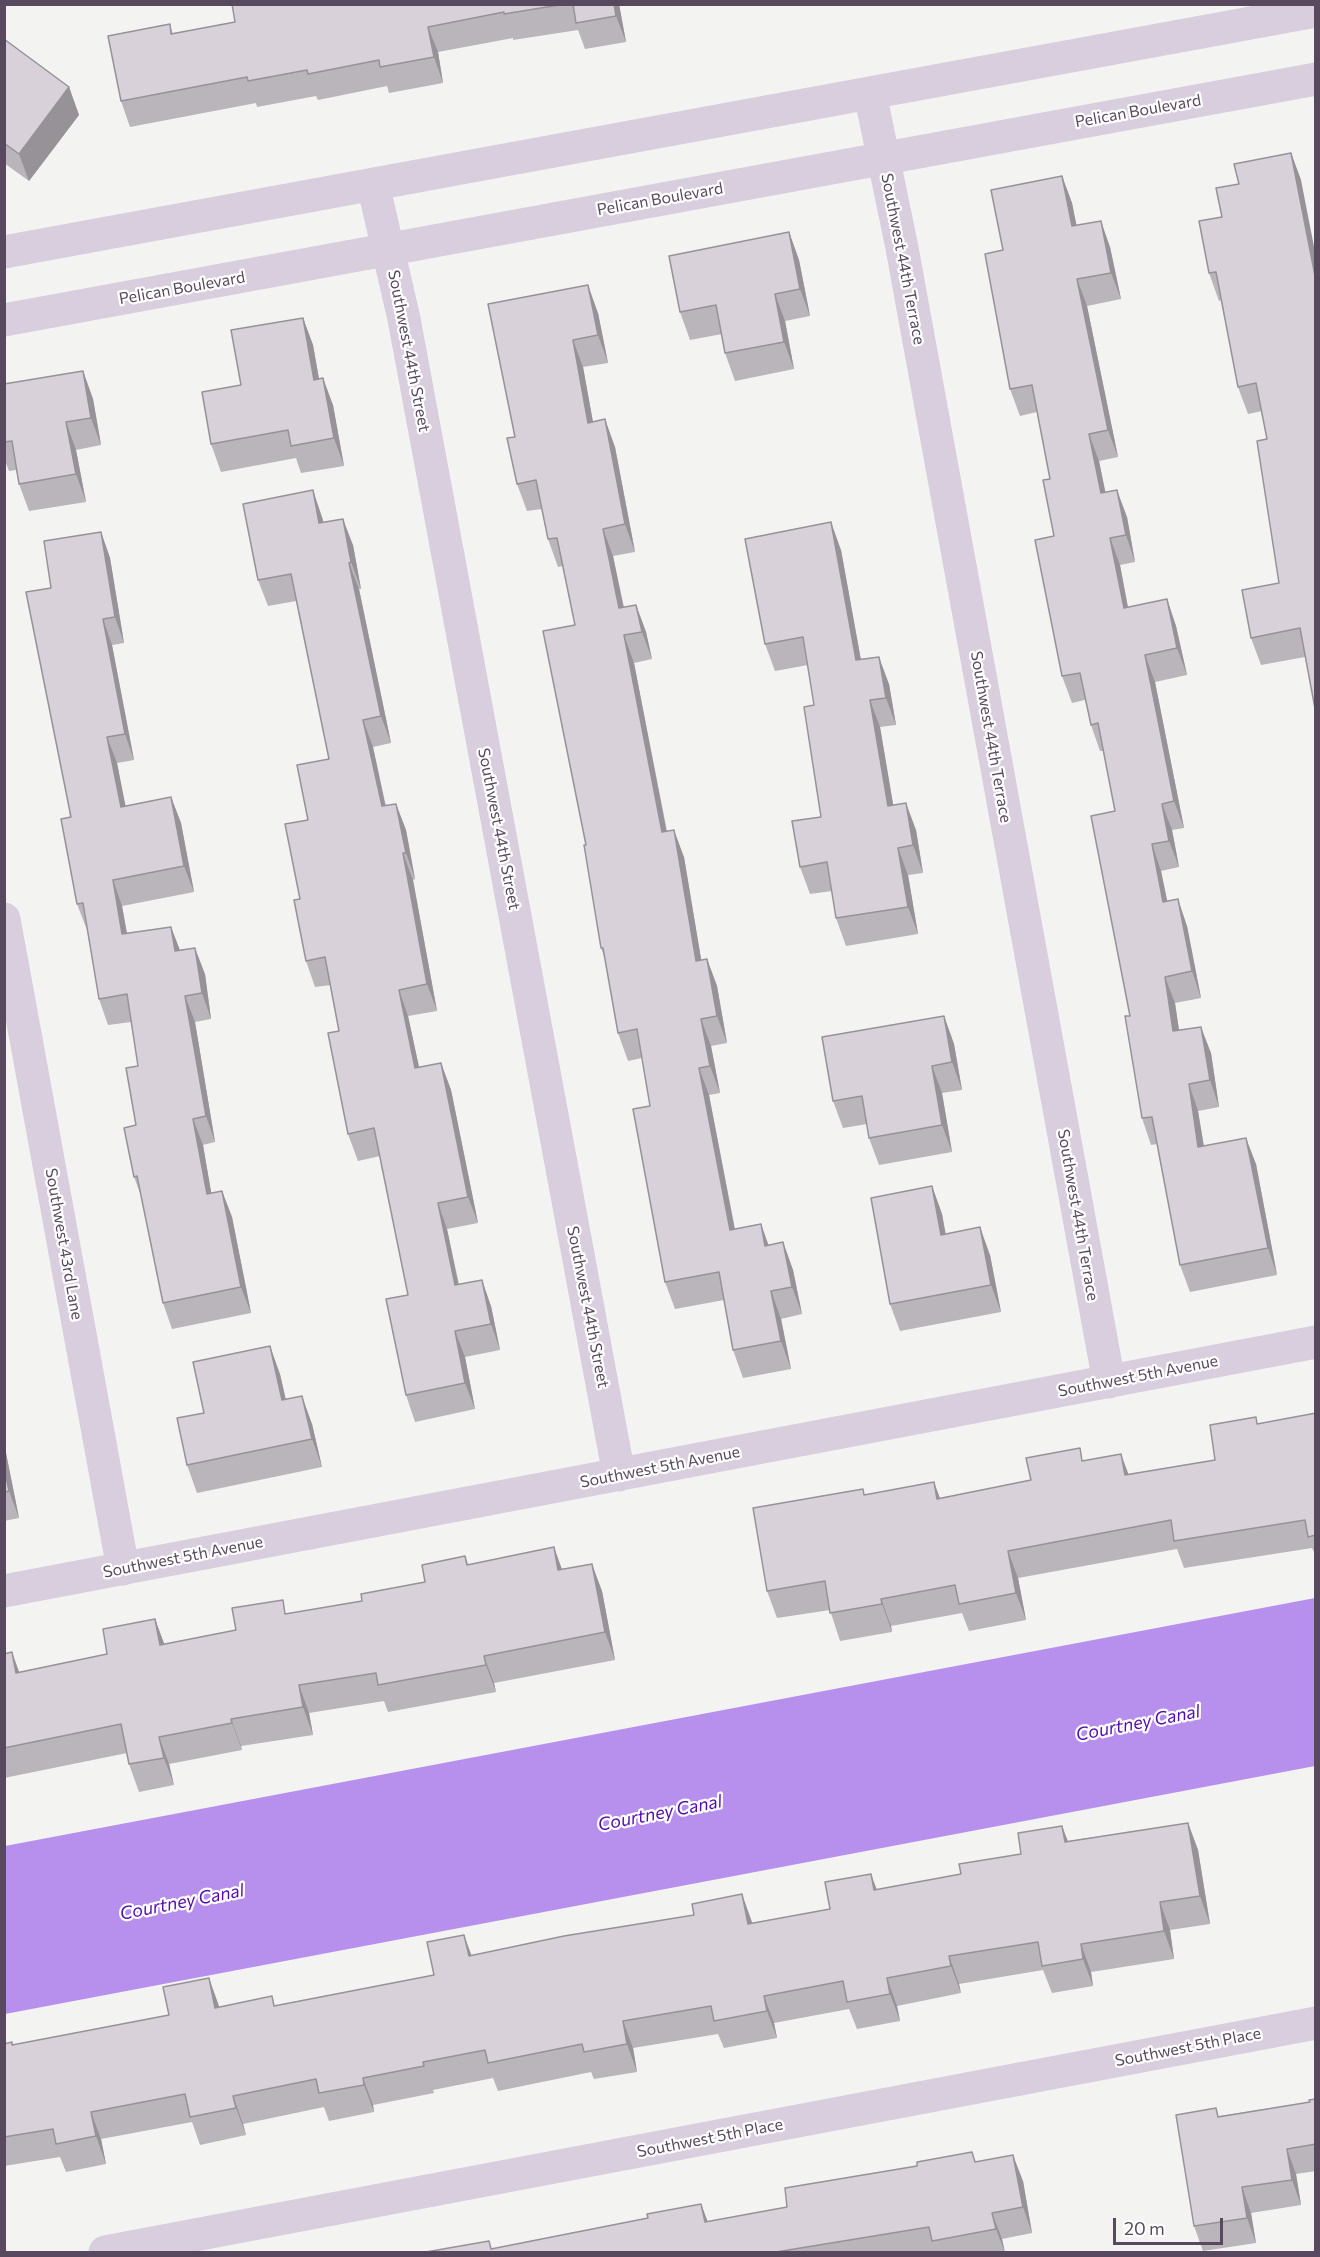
<!DOCTYPE html>
<html>
<head>
<meta charset="utf-8">
<style>
	body { margin:0 }
	#map { position:relative; width:1320px; height:2257px; overflow:hidden; background:#f3f4f2; font-family:Commissioner,sans-serif }
	canvas { display:block }
	.frame { position:absolute; inset:0; border:6px solid #59495f; pointer-events:none }
	.scale { position:absolute; left:1113px; top:2218px; width:110px; height:27px; box-sizing:border-box; border:3px solid #59495f; border-top:0; padding-left:8px; font-size:18px; line-height:21px; white-space:nowrap; color:#59495f; -webkit-text-stroke:4px #fff; paint-order:stroke }
</style>
</head>
<body>
<div id="map">
<canvas width="1320" height="2257"></canvas>
<div class="frame"></div>
<div class="scale">20 m</div>
</div>
<script>
const context = document.querySelector('canvas').getContext('2d');
context.lineJoin = 'round';
function fillPath(path, color) { context.fillStyle = color; context.fill(path, 'evenodd'); }
function trace(path, color, width, dash) { context.strokeStyle = color; context.lineWidth = width; context.lineCap = dash ? 'butt' : 'round'; context.setLineDash(dash || []); context.stroke(path); }
function label(font, color, halo, rows, align = 'center') {
  context.font = font + ' Commissioner,sans-serif'; context.lineWidth = 4.5; context.setLineDash([]); context.textBaseline = 'middle'; context.strokeStyle = halo; context.fillStyle = color; for (const [text, x, y, turn = 0] of rows) {
    context.save(); context.translate(x, y); context.rotate((+turn || 0) * Math.PI / 180); context.textAlign = isNaN(turn) ? turn : align; if (halo) context.strokeText(text, 0, 0); context.fillText(text, 0, 0); context.restore();
  }
}
const water = new Path2D(`
	M 1315,1598 L 1315,1766 L 5,2014 L 5,1846 Z`);
const minor = new Path2D(`
	M 870,93 L 902,248 L 1109,1382
	M 373,184 L 404,319 L 619,1475
	M 4,252 L 1316,11
	M 4,320 L 1316,79
	M 4,919 L 123,1569
	M 4,1591 L 1316,1342
	M 105,2252 L 1316,2023`);
const wall = new Path2D(`
	M 232,4 L 619,4 L 626,42 L 585,49 L 578,30 L 513,40 L 513,38 L 438,52 L 443,83 L 389,93 L 387,86 L 318,100 L 316,96 L 257,107 L 256,103 L 130,127 L 121,101 L 170,24 L 173,34 L 235,22 Z
	M 4,39 L 69,87 L 79,115 L 29,181 L 4,163 Z
	M 1291,153 L 1301,180 L 1305,657 L 1261,665 L 1251,638 L 1279,583 L 1267,439 L 1262,411 L 1248,414 L 1238,387 L 1221,300 L 1219,301 L 1209,273 L 1222,217 L 1239,184 Z
	M 1062,176 L 1072,203 L 1076,225 L 1110,247 L 1121,299 L 1087,306 L 1118,457 L 1099,461 L 1105,492 L 1127,517 L 1135,562 L 1120,565 L 1128,607 L 1167,599 L 1176,626 L 1187,675 L 1155,682 L 1184,828 L 1172,830 L 1179,867 L 1161,871 L 1167,901 L 1187,926 L 1201,998 L 1175,1003 L 1179,1030 L 1211,1053 L 1219,1107 L 1198,1111 L 1204,1146 L 1256,1164 L 1277,1275 L 1190,1292 L 1180,1265 L 1157,1144 L 1151,1145 L 1142,1118 L 1130,1016 L 1115,811 L 1104,751 L 1100,751 L 1091,725 L 1085,700 L 1072,703 L 1062,676 L 1050,479 L 1037,412 L 1020,416 L 1010,389 L 1003,250 Z
	M 789,232 L 799,260 L 810,316 L 785,321 L 794,369 L 735,381 L 725,353 L 722,334 L 690,340 L 680,312 Z
	M 488,304 L 598,313 L 608,363 L 583,367 L 593,422 L 615,447 L 635,552 L 613,556 L 624,607 L 636,605 L 646,632 L 652,659 L 634,663 L 667,831 L 684,857 L 701,960 L 707,959 L 717,986 L 727,1043 L 711,1046 L 720,1093 L 709,1095 L 735,1229 L 761,1224 L 768,1245 L 783,1242 L 793,1270 L 802,1314 L 781,1319 L 791,1369 L 743,1378 L 733,1350 L 724,1300 L 675,1309 L 665,1282 L 650,1106 L 642,1058 L 628,1061 L 618,1033 L 605,958 L 601,948 L 586,845 L 575,625 L 563,566 L 558,567 L 548,539 L 542,509 L 527,511 L 517,484 L 515,437 Z
	M 303,318 L 313,345 L 319,379 L 333,405 L 344,466 L 301,473 L 296,458 L 221,472 L 211,444 L 241,385 Z
	M 83,371 L 93,399 L 101,445 L 76,450 L 86,502 L 29,511 L 19,484 L 16,470 L 9,471 L 4,458 L 4,384 Z
	M 322,517 L 324,523 L 353,545 L 361,589 L 359,589 L 391,743 L 373,747 L 386,806 L 396,804 L 406,830 L 415,879 L 413,880 L 437,1011 L 408,1016 L 419,1067 L 441,1063 L 451,1090 L 478,1223 L 447,1229 L 459,1284 L 491,1306 L 500,1350 L 465,1357 L 475,1409 L 415,1422 L 406,1395 L 408,1295 L 380,1156 L 358,1161 L 348,1134 L 339,1031 L 331,985 L 315,987 L 306,961 L 300,899 L 308,820 L 329,759 L 296,601 L 268,606 L 258,580 Z
	M 101,532 L 110,558 L 124,643 L 112,645 L 134,760 L 117,763 L 125,806 L 171,797 L 181,823 L 194,892 L 122,906 L 127,934 L 171,927 L 180,951 L 205,974 L 211,1019 L 195,1022 L 215,1142 L 203,1145 L 211,1193 L 222,1191 L 232,1217 L 251,1313 L 172,1329 L 163,1303 L 142,1198 L 134,1177 L 138,1066 L 131,1022 L 108,1025 L 99,999 L 87,930 L 77,904 L 51,588 Z
	M 841,550 L 861,660 L 889,684 L 896,725 L 880,727 L 893,805 L 916,830 L 923,873 L 908,875 L 918,934 L 846,946 L 836,918 L 832,891 L 810,894 L 800,867 L 821,817 L 814,705 L 808,665 L 775,671 L 765,644 Z
	M 944,1016 L 954,1044 L 962,1090 L 942,1093 L 952,1152 L 879,1165 L 869,1138 L 867,1124 L 843,1128 L 833,1101 Z
	M 932,1186 L 942,1214 L 945,1234 L 990,1255 L 1001,1312 L 900,1331 L 890,1304 Z
	M 280,1374 L 286,1400 L 312,1424 L 322,1467 L 197,1493 L 187,1465 L 204,1413 Z
	M 1316,1413 L 1316,1556 L 1312,1548 L 1184,1568 L 1177,1549 L 1018,1578 L 1026,1620 L 969,1631 L 962,1613 L 891,1626 L 892,1632 L 840,1641 L 830,1610 L 777,1618 L 767,1591 L 865,1494 L 940,1498 L 1031,1480 L 1084,1460 L 1128,1474 L 1215,1460 L 1258,1424 Z
	M 4,1443 L 19,1518 L 4,1521 Z
	M 465,1556 L 468,1564 L 562,1570 L 602,1591 L 615,1660 L 494,1683 L 496,1692 L 388,1712 L 384,1701 L 309,1713 L 313,1735 L 241,1746 L 242,1750 L 169,1764 L 174,1785 L 139,1792 L 129,1764 L 127,1753 L 4,1778 L 4,1654 L 19,1672 L 107,1654 L 155,1619 L 164,1644 L 236,1630 L 288,1614 L 362,1601 L 425,1582 Z
	M 1188,1823 L 1198,1850 L 1210,1924 L 1170,1930 L 1174,1959 L 1091,1972 L 1093,1986 L 1052,1993 L 1043,1970 L 959,1984 L 961,1993 L 897,2006 L 900,2021 L 857,2029 L 849,2009 L 774,2023 L 777,2038 L 724,2048 L 718,2034 L 633,2048 L 637,2072 L 594,2079 L 591,2072 L 498,2091 L 493,2078 L 433,2090 L 434,2093 L 373,2105 L 374,2112 L 329,2121 L 324,2107 L 243,2124 L 246,2135 L 200,2145 L 192,2122 L 101,2139 L 106,2164 L 66,2172 L 60,2157 L 4,2166 L 4,2044 L 13,2045 L 219,2007 L 276,2006 L 434,1975 L 472,1956 L 752,1923 L 830,1909 L 877,1890 L 961,1874 L 1021,1854 L 1062,1826 L 1068,1841 Z
	M 1316,2099 L 1316,2171 L 1296,2174 L 1301,2205 L 1251,2213 L 1256,2243 L 1203,2251 L 1194,2226 L 1219,2116 L 1310,2102 Z
	M 976,2162 L 1023,2181 L 1032,2233 L 1002,2239 L 1005,2253 L 420,2253 L 492,2249 L 648,2218 L 701,2204 L 708,2222 L 787,2207 Z`);
const shadedWall = new Path2D(`
	M 614,4 L 619,4 L 626,42 L 616,16 Z
	M 428,27 L 438,52 L 443,83 L 434,57 Z
	M 69,87 L 79,115 L 29,181 L 19,154 Z
	M 1291,153 L 1301,180 L 1316,257 L 1316,281 Z
	M 1062,176 L 1072,203 L 1082,252 L 1072,226 Z
	M 1101,221 L 1110,247 L 1121,299 L 1111,273 Z
	M 789,232 L 799,260 L 810,316 L 800,289 Z
	M 1077,279 L 1087,306 L 1118,457 L 1108,430 Z
	M 588,285 L 598,313 L 608,363 L 598,335 Z
	M 775,294 L 785,321 L 794,369 L 784,342 Z
	M 303,318 L 313,345 L 324,407 L 314,380 Z
	M 573,340 L 583,367 L 598,450 L 588,423 Z
	M 83,371 L 93,399 L 101,445 L 91,418 Z
	M 323,378 L 333,405 L 344,466 L 334,438 Z
	M 605,419 L 615,447 L 635,552 L 625,524 Z
	M 66,422 L 76,450 L 86,502 L 76,474 Z
	M 1089,434 L 1099,461 L 1111,519 L 1101,493 Z
	M 313,490 L 322,517 L 329,550 L 319,523 Z
	M 1117,490 L 1127,517 L 1135,562 L 1126,535 Z
	M 343,519 L 353,545 L 361,589 L 351,562 Z
	M 831,522 L 841,550 L 866,688 L 856,660 Z
	M 603,529 L 613,556 L 629,635 L 619,608 Z
	M 101,532 L 110,558 L 124,643 L 115,617 Z
	M 1110,538 L 1120,565 L 1133,635 L 1124,608 Z
	M 349,563 L 359,589 L 391,743 L 381,716 Z
	M 1167,599 L 1176,626 L 1187,675 L 1177,648 Z
	M 636,605 L 646,632 L 652,659 L 642,632 Z
	M 103,619 L 112,645 L 134,760 L 125,734 Z
	M 624,635 L 634,663 L 672,860 L 662,832 Z
	M 1145,655 L 1155,682 L 1184,828 L 1174,801 Z
	M 879,657 L 889,684 L 896,725 L 886,698 Z
	M 870,700 L 880,727 L 898,833 L 888,806 Z
	M 363,720 L 373,747 L 391,833 L 382,806 Z
	M 107,737 L 117,763 L 131,833 L 121,807 Z
	M 171,797 L 181,823 L 194,892 L 184,866 Z
	M 906,803 L 916,830 L 923,873 L 913,845 Z
	M 396,804 L 406,830 L 415,879 L 406,853 Z
	M 1162,804 L 1172,830 L 1179,867 L 1169,841 Z
	M 674,830 L 684,857 L 706,988 L 696,961 Z
	M 1152,844 L 1161,871 L 1173,929 L 1163,902 Z
	M 898,848 L 908,875 L 918,934 L 908,907 Z
	M 403,853 L 413,880 L 437,1011 L 427,984 Z
	M 113,880 L 122,906 L 132,961 L 122,934 Z
	M 1178,899 L 1187,926 L 1201,998 L 1192,971 Z
	M 171,927 L 181,953 L 175,951 Z
	M 195,948 L 205,974 L 211,1019 L 202,993 Z
	M 707,959 L 717,986 L 727,1043 L 717,1016 Z
	M 1165,977 L 1175,1003 L 1183,1058 L 1173,1031 Z
	M 399,990 L 408,1016 L 425,1095 L 415,1068 Z
	M 185,996 L 195,1022 L 215,1142 L 206,1116 Z
	M 944,1016 L 954,1044 L 962,1090 L 952,1062 Z
	M 701,1019 L 711,1046 L 720,1093 L 710,1066 Z
	M 1201,1027 L 1211,1053 L 1219,1107 L 1210,1080 Z
	M 441,1063 L 451,1090 L 478,1223 L 468,1197 Z
	M 932,1066 L 942,1093 L 952,1152 L 942,1125 Z
	M 699,1068 L 709,1095 L 740,1257 L 730,1230 Z
	M 1189,1084 L 1198,1111 L 1208,1173 L 1198,1147 Z
	M 193,1119 L 203,1145 L 216,1220 L 207,1194 Z
	M 1246,1138 L 1256,1164 L 1277,1275 L 1268,1248 Z
	M 932,1186 L 942,1214 L 951,1262 L 941,1235 Z
	M 222,1191 L 232,1217 L 251,1313 L 241,1287 Z
	M 438,1203 L 447,1229 L 464,1312 L 455,1285 Z
	M 761,1224 L 771,1252 L 765,1246 Z
	M 980,1227 L 990,1255 L 1001,1312 L 991,1285 Z
	M 783,1242 L 793,1270 L 802,1314 L 792,1287 Z
	M 482,1280 L 491,1306 L 500,1350 L 491,1324 Z
	M 771,1291 L 781,1319 L 791,1369 L 781,1341 Z
	M 455,1331 L 465,1357 L 475,1409 L 465,1383 Z
	M 270,1346 L 280,1374 L 292,1428 L 282,1400 Z
	M 302,1396 L 312,1424 L 322,1467 L 312,1439 Z
	M 4,1443 L 19,1518 L 9,1491 L 4,1467 Z
	M 1121,1454 L 1131,1481 L 1125,1475 Z
	M 934,1482 L 944,1509 L 937,1499 Z
	M 554,1547 L 564,1575 L 558,1570 Z
	M 1008,1551 L 1018,1578 L 1026,1620 L 1016,1593 Z
	M 592,1564 L 602,1591 L 615,1660 L 605,1632 Z
	M 881,1599 L 891,1626 L 892,1632 L 882,1604 Z
	M 155,1619 L 165,1646 L 160,1645 Z
	M 12,1652 L 22,1680 L 16,1673 Z
	M 484,1656 L 494,1683 L 496,1692 L 486,1665 Z
	M 299,1685 L 309,1713 L 313,1735 L 303,1707 Z
	M 231,1719 L 241,1746 L 242,1750 L 232,1723 Z
	M 159,1737 L 169,1764 L 174,1785 L 164,1758 Z
	M 1188,1823 L 1198,1850 L 1210,1924 L 1200,1896 Z
	M 1062,1826 L 1072,1853 L 1065,1842 Z
	M 871,1874 L 881,1901 L 874,1890 Z
	M 742,1894 L 752,1922 L 758,1952 L 748,1924 Z
	M 1160,1902 L 1170,1930 L 1174,1959 L 1164,1931 Z
	M 464,1935 L 474,1962 L 469,1956 Z
	M 1081,1944 L 1091,1972 L 1093,1986 L 1083,1959 Z
	M 949,1956 L 959,1984 L 961,1993 L 951,1966 Z
	M 209,1978 L 219,2006 L 225,2036 L 215,2008 Z
	M 887,1978 L 897,2006 L 900,2021 L 890,1994 Z
	M 764,1996 L 774,2023 L 777,2038 L 767,2011 Z
	M 623,2021 L 633,2048 L 637,2072 L 627,2044 Z
	M 363,2078 L 373,2105 L 374,2112 L 364,2085 Z
	M 233,2096 L 243,2124 L 246,2135 L 236,2108 Z
	M 91,2112 L 101,2139 L 106,2164 L 96,2136 Z
	M 1287,2149 L 1296,2174 L 1301,2205 L 1292,2180 Z
	M 1013,2155 L 1023,2181 L 1032,2233 L 1023,2207 Z
	M 1242,2187 L 1251,2213 L 1256,2243 L 1247,2218 Z
	M 701,2204 L 711,2231 L 705,2222 Z
	M 992,2213 L 1002,2239 L 1005,2253 L 996,2229 Z`);
const building = new Path2D(`
	M 232,4 L 565,4 L 504,14 L 504,12 L 428,27 L 434,57 L 380,67 L 379,60 L 308,74 L 307,70 L 248,81 L 247,77 L 121,101 L 108,36 L 170,24 L 171,34 L 235,22 Z
	M 573,4 L 614,4 L 616,16 L 576,23 Z
	M 4,39 L 69,87 L 19,154 L 4,143 Z
	M 1291,153 L 1316,281 L 1316,714 L 1300,628 L 1251,638 L 1242,590 L 1279,583 L 1257,441 L 1267,439 L 1256,383 L 1238,387 L 1216,272 L 1209,273 L 1199,221 L 1222,217 L 1216,188 L 1239,184 L 1234,164 Z
	M 1062,176 L 1072,226 L 1101,221 L 1111,273 L 1077,279 L 1108,430 L 1089,434 L 1101,493 L 1117,490 L 1126,535 L 1110,538 L 1124,608 L 1167,599 L 1177,648 L 1145,655 L 1174,801 L 1162,804 L 1169,841 L 1152,844 L 1163,902 L 1178,899 L 1192,971 L 1165,977 L 1173,1031 L 1201,1027 L 1210,1080 L 1189,1084 L 1198,1147 L 1246,1138 L 1268,1248 L 1180,1265 L 1152,1117 L 1142,1118 L 1125,1016 L 1130,1016 L 1091,816 L 1115,811 L 1098,723 L 1091,725 L 1080,673 L 1062,676 L 1035,540 L 1054,536 L 1043,480 L 1050,479 L 1032,385 L 1010,389 L 985,254 L 1003,250 L 991,190 Z
	M 789,232 L 800,289 L 775,294 L 784,342 L 725,353 L 716,305 L 680,312 L 669,256 Z
	M 588,285 L 598,335 L 573,340 L 588,423 L 605,419 L 625,524 L 603,529 L 619,608 L 636,605 L 642,632 L 624,635 L 662,832 L 674,830 L 696,961 L 707,959 L 717,1016 L 701,1019 L 710,1066 L 699,1068 L 730,1230 L 761,1224 L 765,1246 L 783,1242 L 792,1287 L 771,1291 L 781,1341 L 733,1350 L 719,1272 L 665,1282 L 633,1109 L 650,1106 L 637,1029 L 618,1033 L 603,948 L 601,948 L 584,845 L 586,845 L 543,631 L 575,625 L 557,538 L 548,539 L 536,480 L 517,484 L 507,438 L 515,437 L 488,304 Z
	M 303,318 L 314,380 L 323,378 L 334,438 L 291,446 L 288,430 L 211,444 L 202,392 L 241,385 L 231,330 Z
	M 83,371 L 91,418 L 66,422 L 76,474 L 19,484 L 12,441 L 4,442 L 4,384 Z
	M 313,490 L 319,523 L 343,519 L 351,562 L 349,563 L 381,716 L 363,720 L 382,806 L 396,804 L 406,853 L 403,853 L 427,984 L 399,990 L 415,1068 L 441,1063 L 468,1197 L 438,1203 L 455,1285 L 482,1280 L 491,1324 L 455,1331 L 465,1383 L 406,1395 L 386,1299 L 408,1295 L 374,1128 L 348,1134 L 328,1033 L 339,1031 L 325,957 L 306,961 L 294,900 L 300,899 L 285,824 L 308,820 L 297,765 L 329,759 L 291,574 L 258,580 L 243,504 Z
	M 831,522 L 856,660 L 879,657 L 886,698 L 870,700 L 888,806 L 906,803 L 913,845 L 898,848 L 908,907 L 836,918 L 827,862 L 800,867 L 792,821 L 821,817 L 804,707 L 814,705 L 803,637 L 765,644 L 745,539 Z
	M 101,532 L 115,617 L 103,619 L 125,734 L 107,737 L 121,807 L 171,797 L 184,866 L 113,880 L 122,934 L 171,927 L 175,951 L 195,948 L 202,993 L 185,996 L 206,1116 L 193,1119 L 207,1194 L 222,1191 L 241,1287 L 163,1303 L 137,1176 L 134,1177 L 124,1128 L 136,1125 L 126,1068 L 138,1066 L 127,994 L 99,999 L 83,903 L 77,904 L 61,819 L 71,817 L 26,592 L 51,588 L 44,541 Z
	M 944,1016 L 952,1062 L 932,1066 L 942,1125 L 869,1138 L 862,1096 L 833,1101 L 822,1037 Z
	M 932,1186 L 941,1235 L 980,1227 L 991,1285 L 890,1304 L 871,1198 Z
	M 270,1346 L 282,1400 L 302,1396 L 312,1439 L 187,1465 L 177,1418 L 204,1413 L 193,1362 Z
	M 1316,1413 L 1316,1535 L 1308,1537 L 1305,1520 L 1174,1541 L 1171,1520 L 1008,1551 L 1016,1593 L 959,1604 L 955,1585 L 881,1599 L 882,1604 L 830,1613 L 825,1581 L 767,1591 L 753,1508 L 863,1489 L 864,1495 L 934,1482 L 937,1499 L 1031,1480 L 1026,1458 L 1080,1448 L 1082,1461 L 1121,1454 L 1125,1475 L 1215,1460 L 1210,1425 L 1256,1417 L 1257,1424 Z
	M 4,1467 L 9,1491 L 4,1492 Z
	M 554,1547 L 558,1570 L 592,1564 L 605,1632 L 484,1656 L 486,1665 L 378,1685 L 376,1673 L 299,1685 L 303,1707 L 231,1719 L 232,1723 L 159,1737 L 164,1758 L 129,1764 L 121,1724 L 4,1748 L 4,1654 L 12,1652 L 16,1673 L 107,1654 L 103,1629 L 155,1619 L 160,1645 L 236,1630 L 232,1608 L 283,1600 L 285,1614 L 362,1601 L 361,1594 L 425,1582 L 422,1565 L 465,1556 L 467,1565 Z
	M 1188,1823 L 1200,1896 L 1160,1902 L 1164,1931 L 1081,1944 L 1083,1959 L 1042,1966 L 1038,1942 L 949,1956 L 951,1966 L 887,1978 L 890,1994 L 847,2002 L 843,1981 L 764,1996 L 767,2011 L 714,2021 L 711,2006 L 623,2021 L 627,2044 L 584,2052 L 582,2044 L 488,2063 L 485,2050 L 423,2062 L 424,2066 L 363,2078 L 364,2085 L 319,2093 L 316,2079 L 233,2096 L 236,2108 L 190,2117 L 185,2094 L 91,2112 L 96,2136 L 56,2144 L 53,2129 L 4,2137 L 4,2044 L 12,2042 L 12,2045 L 169,2015 L 163,1987 L 209,1978 L 215,2008 L 272,1996 L 274,2006 L 434,1975 L 427,1942 L 464,1935 L 469,1956 L 564,1936 L 694,1915 L 692,1904 L 742,1894 L 748,1924 L 830,1909 L 825,1882 L 871,1874 L 874,1890 L 961,1874 L 959,1864 L 1021,1854 L 1018,1833 L 1062,1826 L 1065,1842 Z
	M 1316,2099 L 1316,2144 L 1287,2149 L 1292,2180 L 1242,2187 L 1247,2218 L 1194,2226 L 1176,2115 L 1216,2108 L 1218,2117 L 1310,2102 L 1309,2100 Z
	M 972,2152 L 975,2162 L 1013,2155 L 1023,2207 L 992,2213 L 996,2229 L 932,2241 L 929,2227 L 770,2253 L 420,2253 L 489,2241 L 491,2249 L 648,2218 L 647,2214 L 701,2204 L 705,2222 L 787,2207 L 785,2188 L 917,2166 L 917,2162 Z`);
const streetNames = [
	["Pelican Boulevard",1138,111,-10],
	["Pelican Boulevard",660,199,-10],
	["Southwest 44th Terrace",903,259,79],
	["Pelican Boulevard",182,288,-10],
	["Southwest 44th Street",409,351,79],
	["Southwest 44th Terrace",991,737,80],
	["Southwest 44th Street",499,829,79],
	["Southwest 44th Terrace",1078,1215,80],
	["Southwest 43rd Lane",64,1244,80],
	["Southwest 44th Street",588,1307,79],
	["Southwest 5th Avenue",1138,1376,-11],
	["Southwest 5th Avenue",660,1467,-11],
	["Southwest 5th Avenue",183,1557,-11],
	["Southwest 5th Place",1188,2047,-11],
	["Southwest 5th Place",710,2138,-11]
];
const waterNames = [
	["Courtney Canal",1138,1723,-11],
	["Courtney Canal",660,1813,-11],
	["Courtney Canal",182,1902,-11]
];
fillPath(water, '#b78fec');
trace(minor, '#d9cede', 33);
fillPath(wall, '#bab4bb');
fillPath(shadedWall, '#979298');
fillPath(building, '#d8d1d9');
trace(building, '#979298', 1.5);
label('16px', '#59495f', '#fff', streetNames);
label('italic 18px', '#530dae', '#fff', waterNames);
</script>
</body>
</html>
